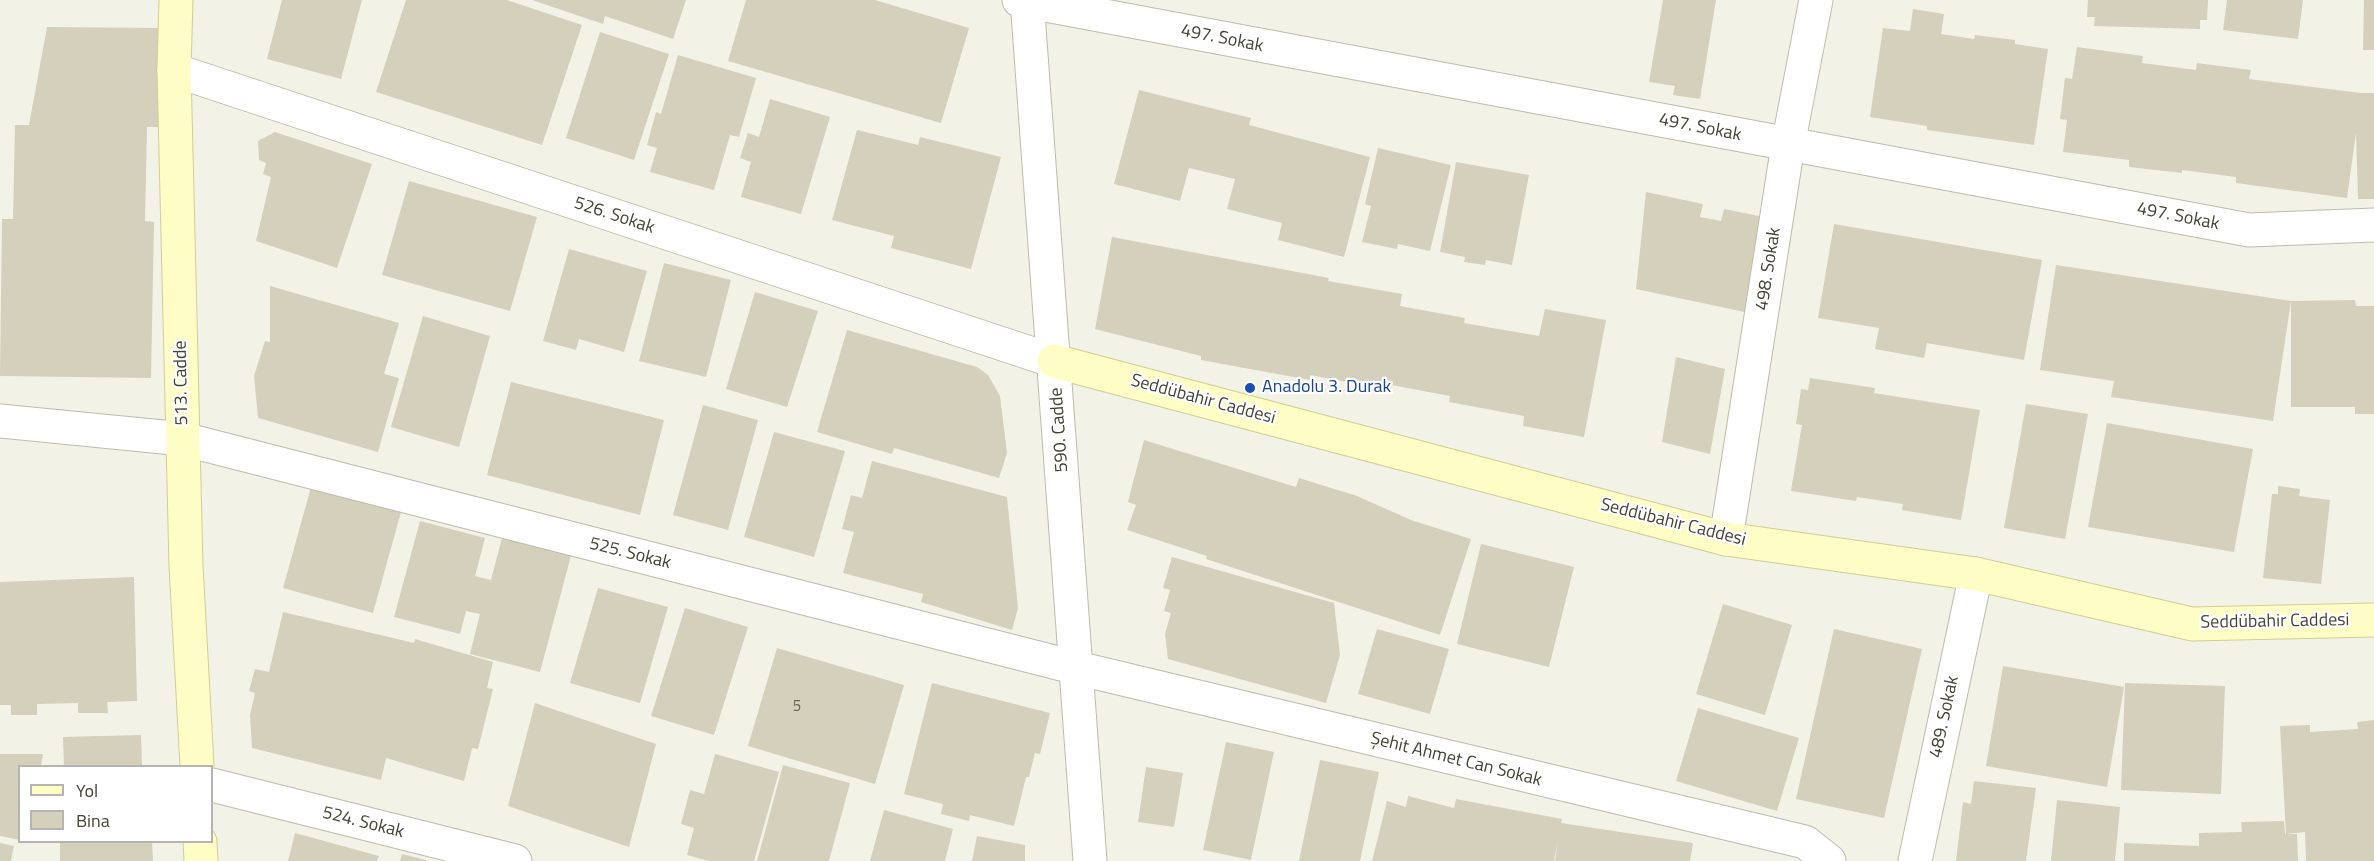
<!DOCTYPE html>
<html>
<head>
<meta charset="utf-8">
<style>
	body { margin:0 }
	#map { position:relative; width:2374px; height:861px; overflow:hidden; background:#f3f2e6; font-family:"Titillium Web",sans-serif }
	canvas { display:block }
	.legend { position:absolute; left:18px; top:765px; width:195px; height:78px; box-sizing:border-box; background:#fff; border:2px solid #b5b4ae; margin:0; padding:8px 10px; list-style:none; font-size:18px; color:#454335 }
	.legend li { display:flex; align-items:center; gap:12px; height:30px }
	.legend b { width:30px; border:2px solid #b5b4ae }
</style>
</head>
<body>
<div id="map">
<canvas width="2374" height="861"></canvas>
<ul class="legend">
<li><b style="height:8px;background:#fefdc5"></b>Yol</li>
<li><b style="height:16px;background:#d4d0bc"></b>Bina</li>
</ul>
</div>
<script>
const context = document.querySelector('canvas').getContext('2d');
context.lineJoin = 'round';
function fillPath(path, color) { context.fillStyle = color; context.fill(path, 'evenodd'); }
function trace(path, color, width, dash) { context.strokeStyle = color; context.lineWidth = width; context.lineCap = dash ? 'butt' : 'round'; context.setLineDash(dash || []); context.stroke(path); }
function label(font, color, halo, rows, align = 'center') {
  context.font = font + ' "Titillium Web",sans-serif'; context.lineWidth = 4.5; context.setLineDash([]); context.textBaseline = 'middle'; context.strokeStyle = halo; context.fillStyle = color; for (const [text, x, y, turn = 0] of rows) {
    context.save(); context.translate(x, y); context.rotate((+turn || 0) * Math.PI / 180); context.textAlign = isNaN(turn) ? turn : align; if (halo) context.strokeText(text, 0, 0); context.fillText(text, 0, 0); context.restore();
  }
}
const building = new Path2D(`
	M 282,0 L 362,0 L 341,79 L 267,59 Z
	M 406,0 L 507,0 L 582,25 L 542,145 L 376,92 Z
	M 532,0 L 686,0 L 673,39 L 605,16 L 603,24 Z
	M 746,0 L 875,0 L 969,28 L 941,123 L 728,61 Z
	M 1663,0 L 1716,0 L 1700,99 L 1673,95 L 1675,86 L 1649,82 Z
	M 2088,0 L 2208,0 L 2207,20 L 2200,20 L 2200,29 L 2094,26 L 2095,17 L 2087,17 Z
	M 2227,0 L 2303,0 L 2298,39 L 2223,30 Z
	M 2364,0 L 2374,0 L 2374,50 L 2363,50 Z
	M 1913,9 L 1944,14 L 1941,34 L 1974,39 L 1975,35 L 2015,40 L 2015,44 L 2048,49 L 2034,145 L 1927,130 L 1927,126 L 1870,117 L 1883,28 L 1910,31 Z
	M 47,27 L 161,28 L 158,127 L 147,127 L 145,221 L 154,222 L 151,378 L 0,376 L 2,219 L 13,219 L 15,125 L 29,125 Z
	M 600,32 L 669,54 L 634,160 L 566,138 Z
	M 2077,47 L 2143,56 L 2142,63 L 2196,70 L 2197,63 L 2251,70 L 2249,79 L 2361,93 L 2374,93 L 2374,199 L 2358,199 L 2356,133 L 2347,198 L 2236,183 L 2236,177 L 2182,170 L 2182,173 L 2129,167 L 2129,160 L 2063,152 L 2067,120 L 2060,119 L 2065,78 L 2072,79 Z
	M 678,55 L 756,78 L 739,137 L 730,135 L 714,190 L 650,172 L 657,148 L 647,145 L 656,112 L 661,114 Z
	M 1139,90 L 1251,118 L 1249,125 L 1370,157 L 1344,257 L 1278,240 L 1282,223 L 1227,209 L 1235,179 L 1189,168 L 1180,201 L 1114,184 Z
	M 770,99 L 830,117 L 801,214 L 741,197 L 751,162 L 740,158 L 748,133 L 759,137 Z
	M 857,130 L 918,145 L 920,137 L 1001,157 L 971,269 L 891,248 L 894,236 L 832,220 Z
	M 275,132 L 372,164 L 337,268 L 256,241 L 271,177 L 263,174 L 266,163 L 259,160 L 258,141 Z
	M 1378,148 L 1451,165 L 1430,251 L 1398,244 L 1397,249 L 1362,242 L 1371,206 L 1365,204 Z
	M 1456,162 L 1529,175 L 1512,265 L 1486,260 L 1485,265 L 1464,262 L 1465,257 L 1440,252 Z
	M 409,181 L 537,217 L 510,311 L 382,275 Z
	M 1646,192 L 1703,204 L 1700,217 L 1721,221 L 1724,209 L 1764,217 L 1754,314 L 1636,289 Z
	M 1834,224 L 2042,260 L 2024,360 L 1927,343 L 1924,358 L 1875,349 L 1879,328 L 1818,318 Z
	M 1112,237 L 1329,278 L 1328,281 L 1402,294 L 1400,306 L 1465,318 L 1464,323 L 1539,336 L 1545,309 L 1606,320 L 1584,437 L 1523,426 L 1524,416 L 1449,402 L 1450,396 L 1386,384 L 1384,389 L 1310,375 L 1310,380 L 1201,360 L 1201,356 L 1095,329 Z
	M 569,249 L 647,271 L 624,352 L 579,339 L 576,350 L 543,341 Z
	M 664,263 L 731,280 L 706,377 L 639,361 Z
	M 2056,265 L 2291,301 L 2273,421 L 2111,397 L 2114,381 L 2040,370 Z
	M 270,286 L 399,323 L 384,374 L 399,378 L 378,452 L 258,418 L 254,376 L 265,341 L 270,342 Z
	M 755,292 L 818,311 L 787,407 L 726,389 Z
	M 2355,300 L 2356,306 L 2374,306 L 2374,414 L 2355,414 L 2355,407 L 2291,407 L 2291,301 Z
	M 423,316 L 490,336 L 459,447 L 391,427 Z
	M 847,330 L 977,367 L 988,375 L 1000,396 L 1007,453 L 999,478 L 894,448 L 892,454 L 817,432 Z
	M 1676,357 L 1725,369 L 1710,454 L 1662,442 Z
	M 1810,378 L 1875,388 L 1874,393 L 1980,410 L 1961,520 L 1902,510 L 1903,504 L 1857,497 L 1856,501 L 1791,491 L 1802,425 L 1796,424 L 1801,389 L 1808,390 Z
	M 511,382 L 664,420 L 640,515 L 487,475 Z
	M 2026,404 L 2088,414 L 2065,539 L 2004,528 Z
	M 703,405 L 758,420 L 728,530 L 673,515 Z
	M 2107,423 L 2253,449 L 2234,552 L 2088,527 Z
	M 774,432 L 845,451 L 814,557 L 744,537 Z
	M 1144,440 L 1296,487 L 1299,478 L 1357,496 L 1411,520 L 1471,539 L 1440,635 L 1206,559 L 1207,556 L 1127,530 L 1136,505 L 1128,502 Z
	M 872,461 L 1007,497 L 1018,608 L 1012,630 L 921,602 L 923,594 L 843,573 L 854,532 L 842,529 L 851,495 L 862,498 Z
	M 2278,486 L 2300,489 L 2299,496 L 2330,500 L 2321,584 L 2263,578 L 2272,494 L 2278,494 Z
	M 311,487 L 401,512 L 373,613 L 283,588 Z
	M 420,521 L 485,538 L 475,576 L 491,580 L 503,534 L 572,552 L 540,672 L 470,654 L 480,614 L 466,611 L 460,634 L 394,617 Z
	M 1481,544 L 1574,567 L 1549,667 L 1457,644 Z
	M 1172,557 L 1334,603 L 1340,655 L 1326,703 L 1168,659 L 1165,634 L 1171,613 L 1164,611 L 1170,590 L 1163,588 Z
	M 134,577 L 137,701 L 107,702 L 108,713 L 78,713 L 78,703 L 37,704 L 37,715 L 11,715 L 11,705 L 0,705 L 0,582 Z
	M 598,588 L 668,607 L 640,703 L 570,683 Z
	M 1723,604 L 1792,625 L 1765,715 L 1696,694 Z
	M 685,608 L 748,627 L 714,735 L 651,716 Z
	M 283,612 L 414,643 L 415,639 L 493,662 L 487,688 L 493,689 L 478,749 L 472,748 L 464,781 L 386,758 L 381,780 L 252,748 L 250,715 L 255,693 L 249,691 L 255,669 L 269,672 Z
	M 1377,629 L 1449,649 L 1430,714 L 1358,694 Z
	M 1834,629 L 1922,649 L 1884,818 L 1796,799 Z
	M 777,648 L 904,685 L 875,784 L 748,746 Z
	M 2003,666 L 2124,687 L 2107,787 L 1986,766 Z
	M 932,683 L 1050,713 L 1040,754 L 1035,753 L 1029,777 L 1026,777 L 1014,826 L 970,815 L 969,821 L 941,814 L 943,804 L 904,794 Z
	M 2125,683 L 2225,686 L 2221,794 L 2121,790 Z
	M 535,703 L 656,744 L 629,847 L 508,806 Z
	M 1698,708 L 1799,738 L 1777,811 L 1676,781 Z
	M 2374,720 L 2374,861 L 2306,861 L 2305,832 L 2286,834 L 2280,726 L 2310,725 L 2310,732 L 2358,729 L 2357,722 Z
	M 141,735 L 142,766 L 64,766 L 63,737 Z
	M 1226,742 L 1274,752 L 1251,860 L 1203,850 Z
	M 0,754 L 43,754 L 41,766 L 20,766 L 20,840 L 0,836 Z
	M 715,754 L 779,772 L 754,861 L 709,861 L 687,855 L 694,828 L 681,824 L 690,790 L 704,794 Z
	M 1320,760 L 1379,772 L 1360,861 L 1299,861 Z
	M 783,765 L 850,783 L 829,861 L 757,861 Z
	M 1146,767 L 1183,773 L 1174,827 L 1138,822 Z
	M 1974,781 L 2036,788 L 2026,861 L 1956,861 L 1963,802 L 1971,804 Z
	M 1408,796 L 1454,808 L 1456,799 L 1562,819 L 1561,823 L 1693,843 L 1690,861 L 1555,861 L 1558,840 L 1554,861 L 1372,861 L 1387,801 L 1406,807 Z
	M 2057,800 L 2120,807 L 2115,861 L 2051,861 Z
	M 884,810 L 953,829 L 945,861 L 870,861 Z
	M 2284,821 L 2285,834 L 2297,834 L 2298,861 L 2124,861 L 2124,843 L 2199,846 L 2199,833 L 2242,832 L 2241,822 Z
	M 295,833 L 379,856 L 377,861 L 288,861 Z
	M 977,836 L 1025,845 L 1025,861 L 972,861 Z
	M 60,842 L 152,842 L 153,861 L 60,861 Z
	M 0,843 L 14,846 L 11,861 L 0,861 Z
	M 402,854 L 426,860 L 426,861 L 400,861 Z`);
const street = new Path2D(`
	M 1019,0 L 2249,230 L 2374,225
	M 1027,0 L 1090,861
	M 174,70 L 1054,361
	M 0,421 L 183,439 L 1077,668 L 1805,842 L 1829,861
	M 1726,539 L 1788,145 L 1816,0
	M 212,785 L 515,861
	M 1915,861 L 1976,574`);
const secondary = new Path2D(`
	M 176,0 L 174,70 L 186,566 L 197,766
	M 1054,361 L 1726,539 L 1976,574 L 2192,624 L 2374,620
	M 200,842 L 201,861`);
const markers = [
	[1250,388,6,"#1a4fb4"]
];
const numberNames = [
	["5",797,707]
];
const streetNames = [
	["497. Sokak",1222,39,11],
	["497. Sokak",1700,128,11],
	["526. Sokak",614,216,18],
	["497. Sokak",2178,217,11],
	["498. Sokak",1769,269,-81],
	["513. Cadde",182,383,-91],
	["Seddübahir Caddesi",1203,400,15],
	["590. Cadde",1060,430,-94],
	["Seddübahir Caddesi",1673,523,14],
	["525. Sokak",630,554,14],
	["Seddübahir Caddesi",2275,622,-1],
	["489. Sokak",1945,717,-78],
	["Şehit Ahmet Can Sokak",1456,760,14],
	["524. Sokak",363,823,14]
];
const transitNames = [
	["Anadolu 3. Durak",1262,388]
];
fillPath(building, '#d4d0bc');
trace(street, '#bebca9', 35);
trace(secondary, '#d0ce94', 35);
trace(street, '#fff', 33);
trace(secondary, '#fefdc5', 33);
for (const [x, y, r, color] of markers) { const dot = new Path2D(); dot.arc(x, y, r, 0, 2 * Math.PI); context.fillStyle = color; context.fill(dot); trace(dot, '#fff', 2); }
label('15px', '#696657', null, numberNames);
label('18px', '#454335', '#fff', streetNames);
label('18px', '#164399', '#fff', transitNames, 'left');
</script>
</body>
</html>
